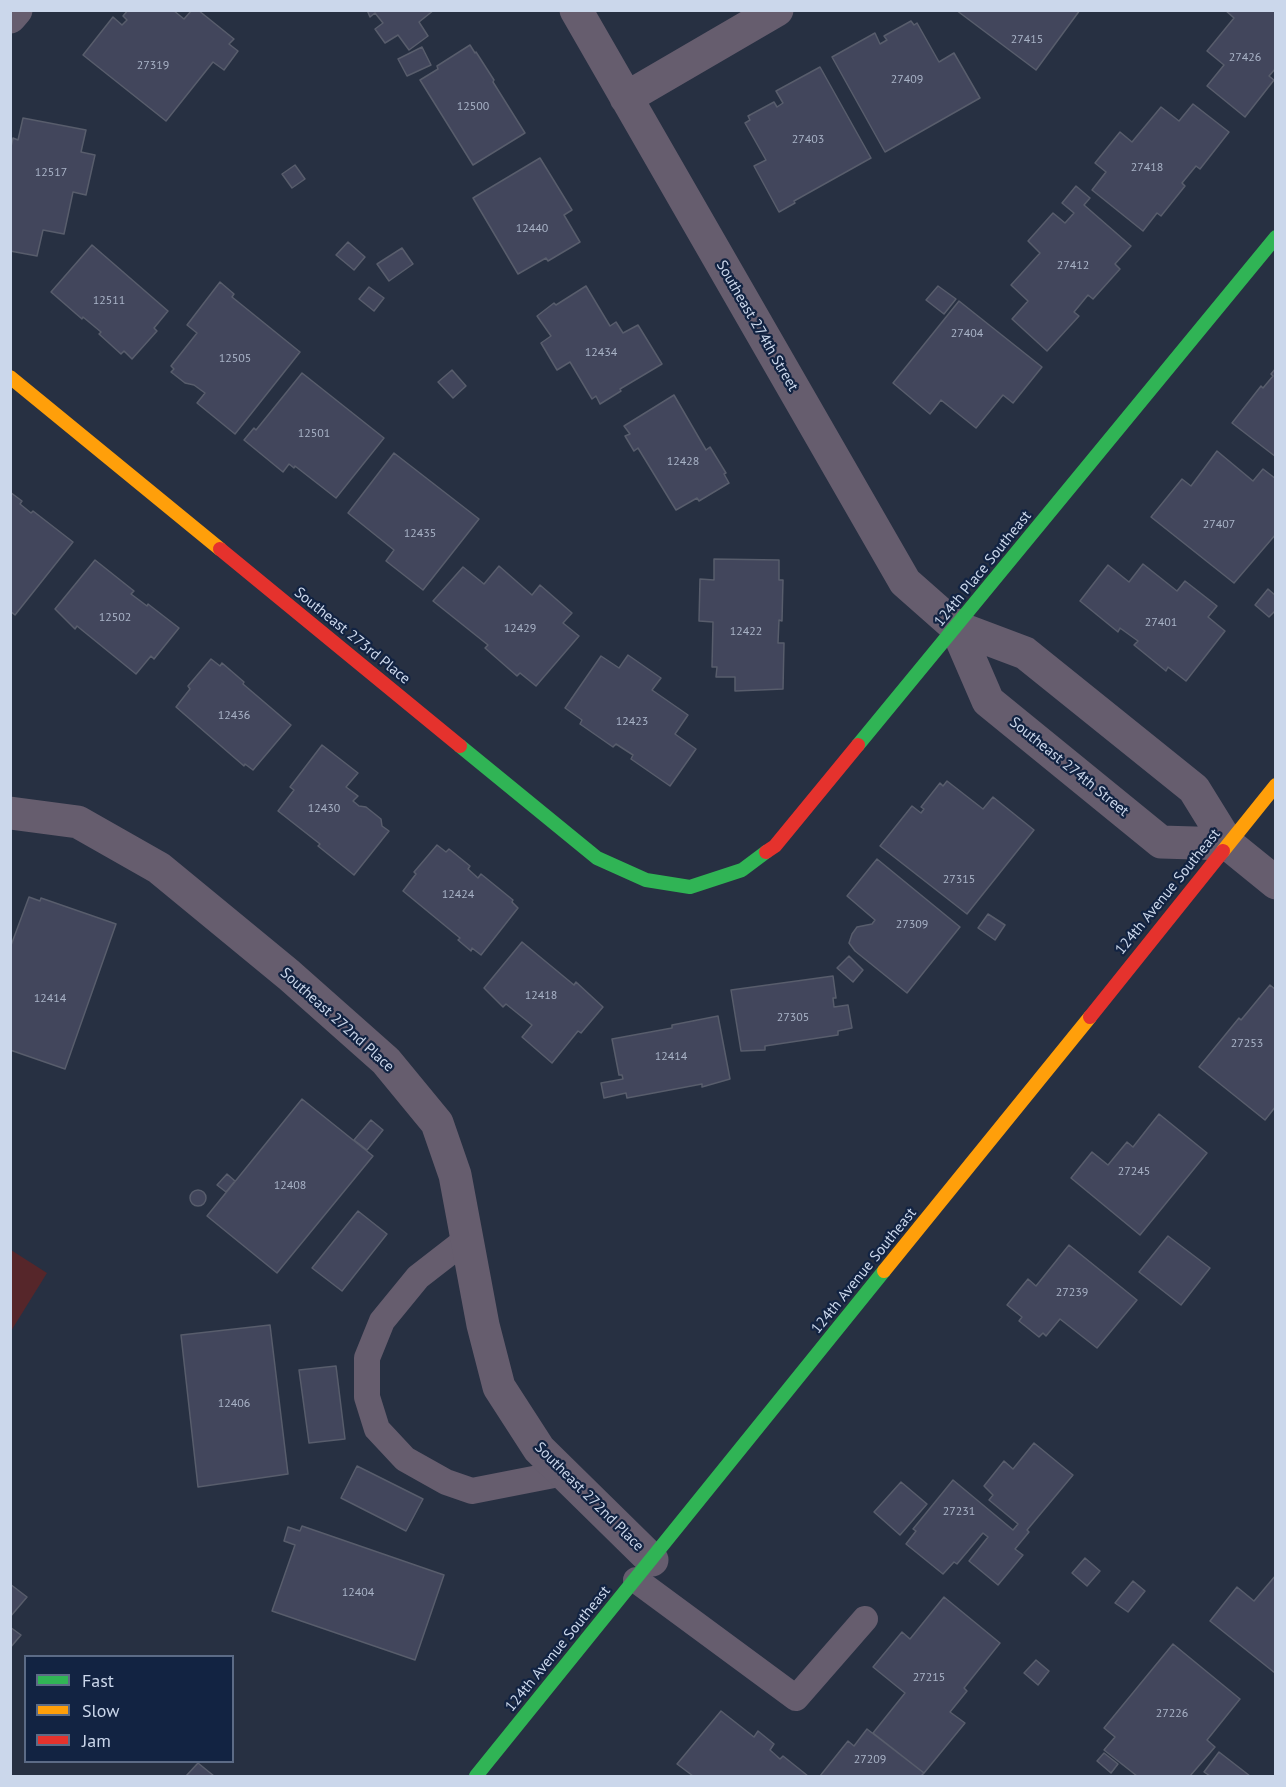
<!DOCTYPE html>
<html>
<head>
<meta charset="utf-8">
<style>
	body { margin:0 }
	#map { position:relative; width:1286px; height:1787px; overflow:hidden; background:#273042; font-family:"PT Sans",sans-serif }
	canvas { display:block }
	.frame { position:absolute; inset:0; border:12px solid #cbd7eb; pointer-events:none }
	.legend { position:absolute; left:24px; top:1655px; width:210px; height:108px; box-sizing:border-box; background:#122342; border:2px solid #5c6b86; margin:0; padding:8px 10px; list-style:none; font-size:18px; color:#cbd7eb }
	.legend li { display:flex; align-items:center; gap:12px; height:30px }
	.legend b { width:30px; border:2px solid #5c6b86 }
</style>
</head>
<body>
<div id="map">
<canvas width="1286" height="1787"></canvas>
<div class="frame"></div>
<ul class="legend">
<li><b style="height:8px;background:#30b455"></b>Fast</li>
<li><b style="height:8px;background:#ff9f0a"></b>Slow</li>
<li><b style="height:8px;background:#e5322d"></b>Jam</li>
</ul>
</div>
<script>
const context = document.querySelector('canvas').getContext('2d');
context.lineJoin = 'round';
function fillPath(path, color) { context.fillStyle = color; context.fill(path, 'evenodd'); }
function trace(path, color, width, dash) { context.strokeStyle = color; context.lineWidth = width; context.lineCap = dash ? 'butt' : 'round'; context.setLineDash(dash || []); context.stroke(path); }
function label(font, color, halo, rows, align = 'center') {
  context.font = font + ' "PT Sans",sans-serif'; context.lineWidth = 4.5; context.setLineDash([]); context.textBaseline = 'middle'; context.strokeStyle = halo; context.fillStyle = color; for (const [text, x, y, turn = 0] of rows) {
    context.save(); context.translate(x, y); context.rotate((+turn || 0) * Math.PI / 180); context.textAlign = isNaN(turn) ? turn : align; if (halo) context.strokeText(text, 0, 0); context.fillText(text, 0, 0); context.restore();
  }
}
const green = new Path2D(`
	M 11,1250 L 47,1273 L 11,1331 Z`);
const building = new Path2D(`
	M 128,10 L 173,10 L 184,19 L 192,10 L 198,10 L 234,39 L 229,44 L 238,51 L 224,70 L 213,62 L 166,121 L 83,55 L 113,17 L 122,25 L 127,20 L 123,16 Z
	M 367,10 L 434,10 L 419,22 L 428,36 L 409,50 L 398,35 L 385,43 L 375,29 L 383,23 L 375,13 L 370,17 Z
	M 956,10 L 1080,10 L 1036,70 Z
	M 1225,10 L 1276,10 L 1276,68 L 1269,76 L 1274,80 L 1245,117 L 1207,86 L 1224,65 L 1207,51 L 1234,18 Z
	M 911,21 L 914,25 L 917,23 L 939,62 L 954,53 L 980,98 L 885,152 L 832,57 L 875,33 L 880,44 L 887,40 L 884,36 Z
	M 470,45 L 475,53 L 476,52 L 494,80 L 493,82 L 525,133 L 473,165 L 420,80 L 438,69 L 437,66 Z
	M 422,47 L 431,65 L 407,76 L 398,59 Z
	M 820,67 L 871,158 L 794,201 L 795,203 L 779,212 L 754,166 L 766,160 L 745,123 L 750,120 L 748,116 L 774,102 L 777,107 L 783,103 L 776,91 Z
	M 1193,104 L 1229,132 L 1200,169 L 1196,166 L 1182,183 L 1185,186 L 1161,216 L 1157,213 L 1143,231 L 1092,190 L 1106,172 L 1095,163 L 1120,132 L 1132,142 L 1161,107 L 1179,121 Z
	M 23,118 L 86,130 L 81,152 L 95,155 L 86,195 L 73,192 L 64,234 L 43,230 L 37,256 L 10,251 L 10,151 L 13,138 L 18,140 Z
	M 540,158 L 572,210 L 564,215 L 580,242 L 548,261 L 546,258 L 518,274 L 473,198 Z
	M 295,165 L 305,179 L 292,188 L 282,174 Z
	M 1076,186 L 1090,198 L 1084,205 L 1131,246 L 1115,264 L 1120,269 L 1093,299 L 1088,295 L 1074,312 L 1079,316 L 1047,351 L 1012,319 L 1028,301 L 1011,285 L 1040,253 L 1028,241 L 1053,213 L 1065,223 L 1074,213 L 1062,203 Z
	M 348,242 L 365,257 L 354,270 L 336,255 Z
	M 92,245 L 168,311 L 154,328 L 157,331 L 132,359 L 124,351 L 121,354 L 99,334 L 101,332 L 83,317 L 82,319 L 51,292 Z
	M 402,248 L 413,264 L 389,281 L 377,264 Z
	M 220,282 L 234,294 L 232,297 L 300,352 L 235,434 L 197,403 L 205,393 L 194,385 L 185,383 L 171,372 L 174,369 L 171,366 L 197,333 L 187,325 Z
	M 586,286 L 610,326 L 616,322 L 623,333 L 638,325 L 662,364 L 620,389 L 621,391 L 600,404 L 596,396 L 592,399 L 570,362 L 557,370 L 541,343 L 551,336 L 537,316 L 554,303 L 556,305 Z
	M 938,286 L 956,299 L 944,314 L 926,300 Z
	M 369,287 L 384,298 L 374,311 L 359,299 Z
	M 959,301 L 1042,367 L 1013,403 L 1003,395 L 976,428 L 941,400 L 930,414 L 893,383 Z
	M 1276,368 L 1276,457 L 1232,423 L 1261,386 L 1263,388 L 1273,376 L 1271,374 Z
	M 452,370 L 466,386 L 453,398 L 438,382 Z
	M 302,373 L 384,438 L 336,498 L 295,466 L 294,468 L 289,464 L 283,472 L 244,440 L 254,428 L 256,430 Z
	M 674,395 L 706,450 L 710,447 L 726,473 L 724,474 L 729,483 L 699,501 L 697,498 L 676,510 L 638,448 L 634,451 L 625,436 L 630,434 L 624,426 Z
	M 1217,451 L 1253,481 L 1263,469 L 1276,479 L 1276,534 L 1234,583 L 1151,517 L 1182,479 L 1191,486 Z
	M 394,453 L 479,519 L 423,590 L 386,561 L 394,550 L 348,513 Z
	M 10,492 L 22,501 L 20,504 L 31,513 L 33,511 L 73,542 L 15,615 L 10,611 Z
	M 714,559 L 779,560 L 779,580 L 783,580 L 782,621 L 779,620 L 778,643 L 784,643 L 783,689 L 735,691 L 735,677 L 716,677 L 717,667 L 712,667 L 713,622 L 699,621 L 700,579 L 714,580 Z
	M 95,560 L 134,591 L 131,594 L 147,606 L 148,604 L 179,628 L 154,659 L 151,656 L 136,674 L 77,626 L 75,629 L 55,609 Z
	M 1143,564 L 1177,591 L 1185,581 L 1217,606 L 1208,617 L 1225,631 L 1186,681 L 1168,667 L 1166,671 L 1134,645 L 1138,641 L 1120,628 L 1118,632 L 1080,601 L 1108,565 L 1129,582 Z
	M 499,566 L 532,595 L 540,585 L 572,613 L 563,623 L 579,636 L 536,686 L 520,673 L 517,676 L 485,648 L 488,645 L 433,601 L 463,567 L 484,584 Z
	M 1268,589 L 1276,596 L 1276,610 L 1269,617 L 1255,605 Z
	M 628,655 L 661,678 L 652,690 L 688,715 L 675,734 L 696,749 L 670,786 L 631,759 L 633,755 L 616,744 L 613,747 L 580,724 L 582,720 L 565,708 L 601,656 L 619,668 Z
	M 211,659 L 220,666 L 222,663 L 244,682 L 243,684 L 291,725 L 253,770 L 245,764 L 244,766 L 176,707 L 190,689 L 188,686 Z
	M 322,745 L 358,773 L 346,787 L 358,796 L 353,801 L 359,806 L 366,807 L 381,819 L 382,826 L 389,831 L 354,875 L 318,846 L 320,844 L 278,811 L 294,790 L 290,787 Z
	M 947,781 L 983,809 L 993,797 L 1034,830 L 967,914 L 880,846 L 912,806 L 921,813 L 924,809 L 921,807 L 940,783 L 943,786 Z
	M 437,845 L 446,852 L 449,849 L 470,866 L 468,869 L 478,878 L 481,874 L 513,900 L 512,902 L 518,908 L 481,955 L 472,948 L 471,951 L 458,940 L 460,938 L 403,891 L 416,874 L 414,872 Z
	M 877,859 L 960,927 L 907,993 L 855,951 L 849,943 L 852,934 L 857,927 L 872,924 L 875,920 L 847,896 Z
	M 29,897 L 40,901 L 41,898 L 116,924 L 65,1069 L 10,1050 L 10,948 Z
	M 988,914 L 1005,925 L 995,940 L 978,928 Z
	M 522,942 L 574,985 L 576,982 L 603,1007 L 581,1033 L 578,1031 L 552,1063 L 522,1037 L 532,1025 L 506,1004 L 503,1007 L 484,988 Z
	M 849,956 L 863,970 L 853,982 L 837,968 Z
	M 833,976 L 836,998 L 833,998 L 834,1007 L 848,1005 L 852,1028 L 838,1031 L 838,1035 L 765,1046 L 765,1050 L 741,1051 L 731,990 Z
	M 1270,985 L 1276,990 L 1276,1106 L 1265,1120 L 1199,1067 L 1239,1018 L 1241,1020 Z
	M 718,1016 L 730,1079 L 702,1087 L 702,1084 L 627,1098 L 626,1093 L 604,1098 L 601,1083 L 623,1079 L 622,1075 L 619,1075 L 612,1039 L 672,1028 L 672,1025 Z
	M 302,1099 L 373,1156 L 277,1273 L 207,1216 Z
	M 1159,1114 L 1207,1153 L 1140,1235 L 1071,1178 L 1092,1152 L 1108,1165 L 1127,1142 L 1133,1147 Z
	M 371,1120 L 383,1130 L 367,1150 L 354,1140 Z
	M 227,1174 L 235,1181 L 226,1192 L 217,1185 Z
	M190 1198a8 8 0 1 1 16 0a8 8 0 1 1-16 0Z
	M 358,1211 L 387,1234 L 342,1291 L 312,1268 Z
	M 1168,1236 L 1210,1268 L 1181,1305 L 1139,1272 Z
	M 1069,1245 L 1137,1300 L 1097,1348 L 1060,1319 L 1046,1336 L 1043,1333 L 1039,1337 L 1019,1321 L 1022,1317 L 1007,1305 L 1028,1279 L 1036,1286 Z
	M 270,1325 L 288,1474 L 198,1487 L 181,1335 Z
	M 336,1366 L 345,1439 L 309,1443 L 299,1370 Z
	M 1034,1443 L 1073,1475 L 1027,1530 L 1029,1532 L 1015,1549 L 1023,1555 L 998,1585 L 969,1561 L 988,1537 L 983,1533 L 957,1564 L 954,1562 L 943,1574 L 906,1544 L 916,1531 L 913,1529 L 953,1480 L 1013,1530 L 1018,1524 L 989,1500 L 993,1495 L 984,1486 L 1004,1461 L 1013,1469 Z
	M 357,1466 L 423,1499 L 406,1531 L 341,1498 Z
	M 901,1482 L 927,1504 L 900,1535 L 874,1512 Z
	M 302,1526 L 444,1575 L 415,1660 L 272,1611 L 295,1545 L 284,1541 L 288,1527 L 300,1531 Z
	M 1085,1558 L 1100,1571 L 1087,1586 L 1072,1573 Z
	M 1276,1575 L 1276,1672 L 1275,1673 L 1210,1621 L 1237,1587 L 1254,1601 Z
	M 1133,1581 L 1145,1591 L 1128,1612 L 1115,1603 Z
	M 10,1584 L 27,1597 L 10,1617 Z
	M 944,1597 L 1000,1643 L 964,1688 L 967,1691 L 950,1712 L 965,1723 L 924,1773 L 873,1733 L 905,1693 L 873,1667 L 902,1632 L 910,1639 Z
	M 10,1627 L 21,1635 L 10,1648 Z
	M 1173,1644 L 1240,1699 L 1207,1740 L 1215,1747 L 1190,1776 L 1137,1776 L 1104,1750 L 1115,1737 L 1104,1728 Z
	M 1036,1660 L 1049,1671 L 1038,1685 L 1024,1673 Z
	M 721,1711 L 754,1737 L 758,1731 L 774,1744 L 770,1750 L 780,1759 L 783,1756 L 808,1776 L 693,1776 L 677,1764 Z
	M 867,1729 L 924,1773 L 921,1776 L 820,1776 L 848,1741 L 854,1746 Z
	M 1219,1752 L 1250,1776 L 1210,1776 L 1204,1772 Z
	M 1104,1753 L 1118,1764 L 1111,1773 L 1097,1761 Z
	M 198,1763 L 214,1776 L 186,1776 Z`);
const lane = new Path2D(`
	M 467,1239 L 418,1277 L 382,1321 L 367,1358 L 367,1397 L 377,1429 L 405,1459 L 446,1482 L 472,1491 L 564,1473
	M 636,1580 L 796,1698 L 865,1619`);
const street = new Path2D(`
	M 576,10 L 905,582 L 956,627
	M 10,17 L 16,10
	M 626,98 L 777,10
	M 10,813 L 78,822 L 159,868 L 289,975 L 386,1061 L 437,1123 L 455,1175 L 483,1325 L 499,1387 L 539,1449 L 652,1560
	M 1228,844 L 1161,842 L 988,701 L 956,627 L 1025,653 L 1194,789 L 1228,844 L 1276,883`);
const fast = new Path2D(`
	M 858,745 L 1276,237
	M 460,746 L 597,858 L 646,880 L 690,887 L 742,870 L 766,852
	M 476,1776 L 884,1271`);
const slow = new Path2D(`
	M 10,377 L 220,549
	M 1223,851 L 1276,785
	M 884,1271 L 1090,1017`);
const jam = new Path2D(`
	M 220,549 L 460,746
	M 766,852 L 775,846 L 858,745
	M 1090,1017 L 1223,851`);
const numberNames = [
	["27415",1027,40],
	["27426",1245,58],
	["27319",153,66],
	["27409",907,80],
	["12500",473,107],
	["27403",808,140],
	["27418",1147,168],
	["12517",51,173],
	["12440",532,229],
	["27412",1073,266],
	["12511",109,301],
	["27404",967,334],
	["12434",601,353],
	["12505",235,359],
	["12501",314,434],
	["12428",683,462],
	["27407",1219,525],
	["12435",420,534],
	["12502",115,618],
	["27401",1161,623],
	["12429",520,629],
	["12422",746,632],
	["12436",234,716],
	["12423",632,722],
	["12430",324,809],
	["27315",959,880],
	["12424",458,895],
	["27309",912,925],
	["12418",541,996],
	["12414",50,999],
	["27305",793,1018],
	["27253",1247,1044],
	["12414",671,1057],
	["27245",1134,1172],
	["12408",290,1186],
	["27239",1072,1293],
	["12406",234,1404],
	["27231",959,1512],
	["12404",358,1593],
	["27215",929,1678],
	["27226",1172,1714],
	["27209",870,1760]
];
const streetNames = [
	["Southeast 274th Street",757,326,60],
	["124th Place Southeast",983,569,-51],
	["Southeast 273rd Place",352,636,39],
	["Southeast 274th Street",1069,767,39],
	["124th Avenue Southeast",1168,892,-51],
	["Southeast 272nd Place",337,1020,42],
	["124th Avenue Southeast",864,1271,-51],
	["Southeast 272nd Place",589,1497,45],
	["124th Avenue Southeast",558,1649,-51]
];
fillPath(green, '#56262a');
fillPath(building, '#42465c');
trace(building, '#585d6c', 1.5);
trace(lane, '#665d6e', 26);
trace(street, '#665d6e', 33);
trace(fast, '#30b455', 14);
trace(slow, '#ff9f0a', 14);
trace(jam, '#e5322d', 14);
label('12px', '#a9b3c7', null, numberNames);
label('15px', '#cbd7eb', '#122342', streetNames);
</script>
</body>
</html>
